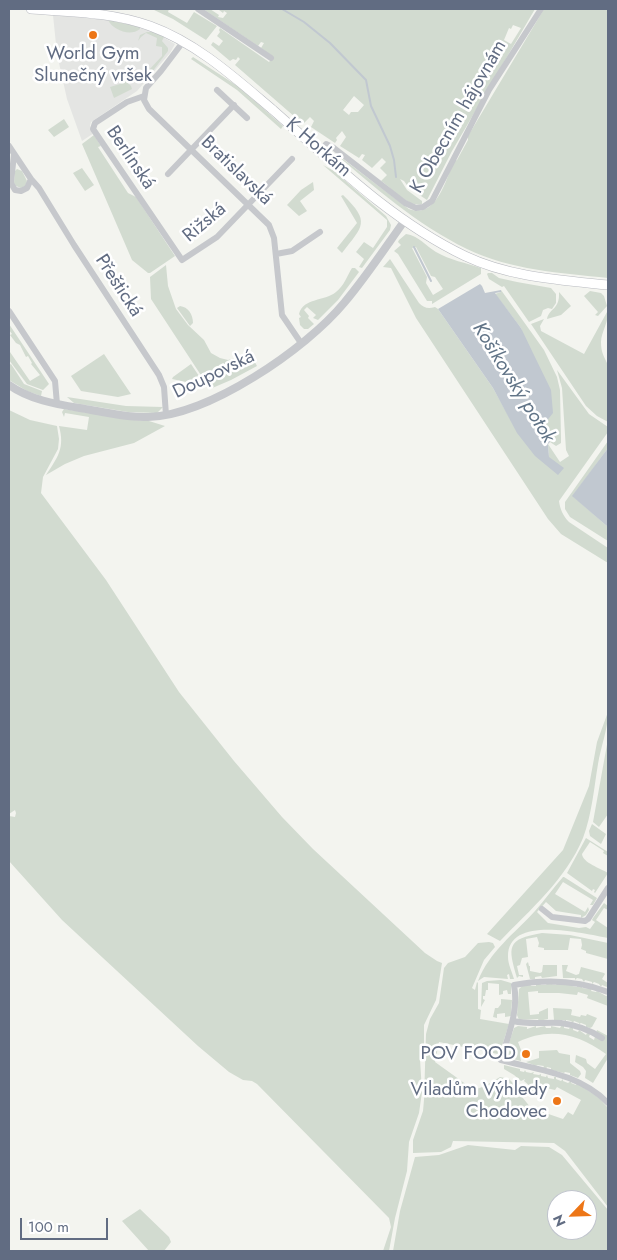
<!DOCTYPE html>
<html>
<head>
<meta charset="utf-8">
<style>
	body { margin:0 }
	#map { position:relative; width:617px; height:1260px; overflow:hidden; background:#f3f4ef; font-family:Jost,sans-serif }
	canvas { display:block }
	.frame { position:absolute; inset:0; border:10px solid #616c82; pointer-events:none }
	.north { position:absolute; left:547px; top:1190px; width:50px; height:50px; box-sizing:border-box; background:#fff; border:1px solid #c0c4cd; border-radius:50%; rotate:246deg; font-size:14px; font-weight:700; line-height:20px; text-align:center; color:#616c82 }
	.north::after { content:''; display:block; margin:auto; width:18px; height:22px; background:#ed7617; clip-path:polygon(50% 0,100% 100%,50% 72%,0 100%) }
	.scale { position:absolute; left:20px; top:1218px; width:88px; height:22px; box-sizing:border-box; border:2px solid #616c82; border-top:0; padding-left:6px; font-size:15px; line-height:18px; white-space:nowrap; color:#616c82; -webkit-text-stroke:4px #fff; paint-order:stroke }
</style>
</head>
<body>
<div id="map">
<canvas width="617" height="1260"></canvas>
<div class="frame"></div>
<div class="north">N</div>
<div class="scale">100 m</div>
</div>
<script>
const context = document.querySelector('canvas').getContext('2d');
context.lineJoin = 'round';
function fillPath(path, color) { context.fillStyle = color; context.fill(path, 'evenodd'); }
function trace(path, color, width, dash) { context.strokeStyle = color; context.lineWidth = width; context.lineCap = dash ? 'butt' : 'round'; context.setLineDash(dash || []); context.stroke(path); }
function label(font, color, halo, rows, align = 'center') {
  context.font = font + ' Jost,sans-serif'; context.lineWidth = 5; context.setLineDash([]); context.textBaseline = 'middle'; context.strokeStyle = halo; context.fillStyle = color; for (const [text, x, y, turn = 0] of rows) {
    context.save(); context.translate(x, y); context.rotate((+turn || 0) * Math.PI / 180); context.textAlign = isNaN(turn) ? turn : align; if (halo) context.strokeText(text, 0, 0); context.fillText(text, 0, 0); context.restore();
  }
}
const built = new Path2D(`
	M 53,15 L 109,20 L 154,32 L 175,44 L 170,53 L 137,91 L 91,122 L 90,126 L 94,133 L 82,141 L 67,99 L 57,54 Z`);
const green = new Path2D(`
	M 152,9 L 169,9 L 168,12 L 187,23 L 194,12 L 217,26 L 206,40 L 173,19 Z
	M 203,9 L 210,9 L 219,15 L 218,17 L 223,18 L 227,13 L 224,11 L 223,13 L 219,10 L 221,9 L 535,9 L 452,151 L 427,200 L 409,188 L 404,181 L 400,179 L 407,190 L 422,201 L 422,204 C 408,208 392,188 381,181 L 387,175 L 380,168 L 386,162 L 382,158 L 372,168 L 362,160 L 365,155 L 362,154 L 359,158 L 340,146 L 346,137 L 342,131 L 336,138 L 337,140 L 335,143 L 311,127 L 314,121 L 310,117 L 303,124 L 235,65 L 240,59 L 238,57 L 236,60 L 233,59 L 230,61 L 211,45 L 213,42 L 219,46 L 223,41 L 217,36 L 220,32 L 219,30 L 220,28 L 269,62 L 273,57 L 261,48 L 264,43 L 261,42 L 258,46 ZM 513,25 L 521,28 L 511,44 L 504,40 L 509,28 L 511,29 ZM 354,96 L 364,105 L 358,112 L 351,112 L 349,115 L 343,110 Z
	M 544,9 L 608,9 L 608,278 C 561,273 510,270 467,249 C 416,224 374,187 331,150 L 409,209 C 437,219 446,179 454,161 L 457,160 L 468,140 L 468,136 Z
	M 108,20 L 140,27 L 140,29 C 130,37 113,30 108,20 Z
	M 147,32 L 154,32 L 164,37 L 162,41 L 168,48 L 168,51 L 152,72 L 147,73 L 145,71 L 145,67 L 149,70 L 162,56 L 162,47 L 156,46 L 157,38 L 146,33 L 141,37 L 138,41 L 140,35 Z
	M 193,57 L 239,87 L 283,126 L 281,129 L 237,90 L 191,59 Z
	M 124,79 L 131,86 L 132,89 L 114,98 L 110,87 L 120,84 Z
	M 64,119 L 69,127 L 54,137 L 48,130 Z
	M 94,135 L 101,146 L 98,147 L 128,193 L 136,197 L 175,256 L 150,273 L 148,273 L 132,260 L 82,144 Z
	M 323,165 L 334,171 L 386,216 L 391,225 L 390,230 L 362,268 L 359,267 L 364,259 L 356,252 L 364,242 L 373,248 L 387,227 L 387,220 Z
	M 82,168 L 94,185 L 85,191 L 73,173 Z
	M 17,169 L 22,171 L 27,181 L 25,186 L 21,188 L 16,186 L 14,183 L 15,171 Z
	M 313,182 L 314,190 L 300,201 L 307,211 L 299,216 L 287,205 L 301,190 Z
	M 343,195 C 371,222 363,226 342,253 L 337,248 L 357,223 L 341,196 Z
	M 406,234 C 419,236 426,246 436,252 C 450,260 466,263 481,268 L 481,274 L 432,304 L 432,301 L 427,301 L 398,254 L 394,251 L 401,245 L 398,242 L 399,240 ZM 416,247 L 431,276 L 435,277 L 443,289 L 433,295 L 426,283 L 427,277 L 412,248 Z
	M 390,259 L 419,303 C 424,308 428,309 435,307 L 438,309 L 493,388 L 518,433 L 549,457 L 548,444 L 560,462 L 569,456 L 566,450 L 562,388 L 557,370 L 589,414 L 608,427 L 608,432 L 559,501 C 560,509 563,516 569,522 L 608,548 L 608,563 L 561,534 L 548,519 L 416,318 L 391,268 L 383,267 Z
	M 166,265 L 168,286 L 176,309 L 188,325 L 204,340 L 211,353 L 220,358 L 228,360 L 239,357 L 248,350 L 257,366 L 231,380 L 210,389 L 151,299 L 150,277 Z
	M 352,268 L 355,268 L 359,272 L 338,300 L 318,320 L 313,318 L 316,315 L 307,307 L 304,310 L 309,316 L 308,318 L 314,324 L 308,329 L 304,329 L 300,325 L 299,318 L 301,317 L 299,314 C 304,297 324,302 336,292 C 344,286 347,276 352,268 Z
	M 488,273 L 492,273 L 499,278 L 517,282 L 551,288 L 556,294 L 556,303 L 552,309 L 548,308 L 543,310 L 541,316 L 529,322 L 504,286 L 502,287 L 489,279 L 487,274 Z
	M 501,290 L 544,350 L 557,377 L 560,390 L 561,438 L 561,443 L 556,446 L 550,442 L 521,328 L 495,294 L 501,292 Z
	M 590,291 L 601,293 L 604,296 L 607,306 L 598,316 L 595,315 L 598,312 L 584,296 Z
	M 559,292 L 571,306 L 561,315 L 547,319 C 549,308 560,310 559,292 Z
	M 180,306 C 188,307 193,314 193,323 L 190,326 L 177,308 Z
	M 607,312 C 610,320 601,332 601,342 C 601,353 604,356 608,365 L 608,422 L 597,416 L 586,406 L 531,324 L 544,319 L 540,326 L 541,331 L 584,354 Z
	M 9,324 L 49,384 L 43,390 L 27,384 L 9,360 L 10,352 L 30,381 L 40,375 L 31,364 L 32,363 L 28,356 L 26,357 L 20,345 L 16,343 L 10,335 L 12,334 L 9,330 Z
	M 104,354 L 131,394 L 118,397 L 81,391 L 71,376 Z
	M 11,364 L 24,384 L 42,391 L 41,396 L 27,391 L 9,380 L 9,365 Z
	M 191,364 L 205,385 L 205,386 L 172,379 L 173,377 Z
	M 67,397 L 126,406 L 163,407 L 157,413 L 128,412 L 74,403 Z
	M 64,409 L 133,420 L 149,421 L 165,426 L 134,443 L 84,456 L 65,464 L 46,475 C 58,457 65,448 59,426 L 87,430 L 89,417 L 65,413 L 64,417 L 62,412 Z
	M 9,410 L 30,420 L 57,426 L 59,439 L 58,449 L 43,477 L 41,493 L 106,580 L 179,692 L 234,761 L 282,817 L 313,849 L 425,953 L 437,961 L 442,963 L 436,1000 L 424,1025 L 424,1050 L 420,1059 L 422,1092 L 419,1113 L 409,1142 L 407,1171 L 395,1218 L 389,1251 L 383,1251 L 391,1227 L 389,1218 L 257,1084 L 252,1081 L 243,1080 L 229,1072 L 198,1046 L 62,920 L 9,861 L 9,816 L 15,817 L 16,813 L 15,810 L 9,814 Z
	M 608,441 L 608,448 L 573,496 L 608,527 L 608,541 L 570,517 L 565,509 L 565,502 Z
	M 608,712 C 608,729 601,746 598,764 C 594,788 592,814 583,838 C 566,879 530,910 500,941 L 487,934 L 563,850 L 589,786 L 597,742 Z
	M 608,739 L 608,814 L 599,827 L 593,822 Z
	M 592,824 L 606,834 L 601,844 L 590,836 L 589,831 Z
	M 586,838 L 608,852 L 608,856 L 603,853 L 604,851 L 590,842 L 582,854 C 583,863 600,868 608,873 L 595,893 L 594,892 L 595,890 L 593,889 L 592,891 L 567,873 Z
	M 563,877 L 564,877 L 597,898 L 593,905 L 590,905 L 593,900 L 563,882 L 555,894 L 585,912 L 588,907 L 589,910 L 586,915 L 581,918 L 581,915 L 556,911 L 546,902 L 537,912 L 548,923 L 579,928 L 586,927 L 590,929 L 595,922 L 592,920 L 593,918 L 604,903 L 608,906 L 608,910 L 604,908 L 596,920 L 608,928 L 608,938 C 584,934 507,914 508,957 C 508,964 512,972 514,979 L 510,979 L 509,974 L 507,975 L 508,979 L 484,977 L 478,981 C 490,951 514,934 535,911 C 545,900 553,888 563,877 Z
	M 542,933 L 570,935 L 608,943 L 608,959 L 586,953 L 586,951 L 581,949 L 582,945 L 581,939 L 570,938 L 568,950 L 544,950 L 544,948 L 538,947 L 539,943 L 537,937 L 526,939 L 528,957 L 522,958 L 520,965 L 517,966 L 519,975 L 523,975 L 523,977 L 519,976 L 517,978 C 508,947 506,939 542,933 Z
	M 489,942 L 493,943 L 495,947 L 484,960 L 472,988 L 475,990 L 477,982 L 478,983 L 478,1009 L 481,1010 L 480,1019 L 509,1024 L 501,1049 L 497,1048 L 498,1054 L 439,1042 L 435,1062 L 474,1090 L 485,1086 L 500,1077 L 509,1079 L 515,1085 L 514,1087 L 531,1108 L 563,1119 L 568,1112 L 573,1115 L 581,1100 L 557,1087 L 555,1090 L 538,1086 L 537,1093 L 529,1090 L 531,1087 L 524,1081 L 525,1079 L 521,1081 L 514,1075 L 504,1069 L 504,1065 L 520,1069 L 520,1071 L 524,1072 L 525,1070 L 526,1072 L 531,1073 L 534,1072 L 533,1074 L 539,1075 L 541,1074 L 541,1076 L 546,1077 L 547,1075 L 548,1078 L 554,1079 L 554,1077 L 556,1077 L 556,1079 L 561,1081 L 563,1079 L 563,1081 L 568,1083 L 571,1081 L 571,1083 L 576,1085 L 577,1083 L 599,1098 L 608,1108 L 608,1207 L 565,1151 L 554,1143 L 453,1141 L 451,1147 L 441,1152 L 413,1153 L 413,1140 L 423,1111 L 424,1100 L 426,1034 L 430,1019 L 439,1003 L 444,968 L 448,963 L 465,957 L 478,943 Z
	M 528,962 L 529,966 L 530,966 L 530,971 L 540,973 L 542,972 L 543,965 L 557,965 L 557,976 L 542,978 L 541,976 L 535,977 L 535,979 L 530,979 L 526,964 Z
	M 562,965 L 568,965 L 566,971 L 576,975 L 579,974 L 581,967 L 604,973 L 605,974 L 602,979 L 608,983 L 608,990 L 607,987 L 602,985 L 601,987 L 599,984 L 594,982 L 592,984 L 592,982 L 585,980 L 584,982 L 582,979 L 577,978 L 575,980 L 575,978 L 563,978 Z
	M 501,980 L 511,983 L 511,994 L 508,994 L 507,990 L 503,991 L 503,994 L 499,995 L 499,984 L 488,983 L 488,990 L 486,990 L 485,996 L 483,996 L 483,999 L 485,1000 L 481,1007 L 482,983 L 487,981 Z
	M 540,983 L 541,985 L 546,985 L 547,983 L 556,985 L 557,983 L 561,983 L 561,985 L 572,984 L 572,986 L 577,987 L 577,985 L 582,986 L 582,988 L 592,989 L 591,991 L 596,992 L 597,991 L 606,996 L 608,995 L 608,1006 L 587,998 L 588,995 L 578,992 L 577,995 L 559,993 L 538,993 L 538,991 L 528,992 L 530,1015 L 539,1014 L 539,1012 L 548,1008 L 548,1019 L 539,1021 L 538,1019 L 519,1020 L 517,1015 L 519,989 L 522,986 L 530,984 L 531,986 L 536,986 L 536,984 Z
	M 501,999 L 512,1000 L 511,1016 L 505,1017 L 505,1013 L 497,1014 L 497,1018 L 493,1017 L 495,1008 L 498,1008 L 501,1004 Z
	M 553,1008 L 571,1009 L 572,1010 L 571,1015 L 580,1017 L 581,1015 L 586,1016 L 587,1014 L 597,1018 L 592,1027 L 590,1028 L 586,1027 L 586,1025 L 581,1023 L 579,1024 L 579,1023 L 574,1021 L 573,1023 L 571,1021 L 566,1020 L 566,1022 L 564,1020 L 554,1020 Z
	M 518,1026 L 527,1027 L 527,1029 L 536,1026 L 536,1028 L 545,1026 L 546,1028 L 551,1028 L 551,1026 L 560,1028 L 561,1026 L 564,1026 L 564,1028 L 569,1029 L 570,1027 L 573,1028 L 573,1030 L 578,1032 L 579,1030 L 586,1035 L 587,1033 L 590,1034 L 589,1037 L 594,1040 L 597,1030 L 608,1036 L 608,1058 L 593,1083 L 585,1078 L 586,1071 L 583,1067 L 575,1062 L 576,1055 L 586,1059 L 587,1063 L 595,1069 L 606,1054 C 578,1033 548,1027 518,1042 L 523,1055 L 520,1056 L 521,1061 L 509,1058 L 507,1056 L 511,1048 L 510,1047 L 507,1049 L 514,1028 Z
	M 557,1050 L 559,1053 L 570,1055 L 570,1063 L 580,1071 L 581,1074 L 578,1078 L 570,1075 L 570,1073 L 565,1072 L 564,1073 L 551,1070 L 551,1068 L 547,1067 L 546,1069 L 543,1068 L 544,1066 L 537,1065 L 536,1066 L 526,1062 L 539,1058 L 539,1051 Z
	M 468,1145 L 515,1150 L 521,1146 L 549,1147 L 562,1155 L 608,1210 L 608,1251 L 393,1251 L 400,1211 L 415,1157 L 439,1155 ZM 557,1200 L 587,1200 L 587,1230 L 557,1230 Z
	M 140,1209 L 169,1237 L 171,1242 L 164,1251 L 149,1251 L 122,1221 Z`);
const water = new Path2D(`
	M 480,284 L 482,286 L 485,293 L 501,290 L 501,292 L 495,293 L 521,328 L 533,353 L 551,390 L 553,413 L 545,423 L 550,442 L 548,444 L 549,457 L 564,468 L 558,475 L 535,456 L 517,433 L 493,388 L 438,309 Z
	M 608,448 L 608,527 L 572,496 Z`);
const stream = new Path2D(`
	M 282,9 L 304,22 L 330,43 L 366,80 L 371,106 L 390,146 L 394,160 L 396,177
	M 414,247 L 431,281`);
const minor = new Path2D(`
	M 198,9 L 271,58
	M 183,42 L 161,71 L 146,88 L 144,100 L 149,109 L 269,225 L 274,238 L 282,315 L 301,343
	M 217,90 L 247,118
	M 144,96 L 127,102 L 95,123 L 93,129 L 182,260 L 217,237 L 292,159
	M 9,146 L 31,179 L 27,188 L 21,191 L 15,190 L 11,183 L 14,154
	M 321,152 L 326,144 L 334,148 L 405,203 L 416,208 L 423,207 L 432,201 L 489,90 L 541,9
	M 168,174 L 234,105
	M 31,179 L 39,188 L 74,245 L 159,375 L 164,387 L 166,415
	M 276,254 L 292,251 L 320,232
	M 9,311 L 55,381 L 57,404
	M 542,909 L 552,917 L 585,921 L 588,919 L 608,888
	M 608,992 C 577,980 547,979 514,985 C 519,1011 508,1035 501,1060 C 539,1070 580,1074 608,1103
	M 513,1021 C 530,1025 545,1022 561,1023 C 576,1025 590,1030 602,1038`);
const tertiary = new Path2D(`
	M 9,385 C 33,402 63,405 91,410 C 110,413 129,418 148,417 C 208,416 306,349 344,303 C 366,277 385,248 405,220`);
const secondary = new Path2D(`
	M 31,9 C 71,12 111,12 150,26 C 197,43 235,78 273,110 C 333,163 392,221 465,256 C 509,277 560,280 608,285`);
const markers = [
	[93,35,5,"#ed7617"],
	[526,1054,5,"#ed7617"],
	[557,1101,5,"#ed7617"]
];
const poiNames = [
	["World Gym",93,54,"center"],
	["Slunečný vršek",93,76,"center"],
	["POV FOOD",516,1054],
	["Viladům Výhledy",547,1090],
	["Chodovec",547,1112]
];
const streetNames = [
	["K Obecním hájovnám",459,117,-60],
	["K Horkám",318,148,41],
	["Berlínská",130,158,56],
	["Bratislavská",236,171,44],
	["Rižská",205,223,-40],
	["Přeštická",118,286,57],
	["Doupovská",214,375,-26]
];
const waterNames = [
	["Košíkovský potok",513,383,58]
];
fillPath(built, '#e4e5e3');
fillPath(green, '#d2dbd0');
fillPath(water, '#c1c8d0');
trace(stream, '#c1c8d0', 2);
trace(secondary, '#b8bac0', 10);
trace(minor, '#c6c8cc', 6);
trace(tertiary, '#c6c8cc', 8);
trace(secondary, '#fff', 9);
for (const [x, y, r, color] of markers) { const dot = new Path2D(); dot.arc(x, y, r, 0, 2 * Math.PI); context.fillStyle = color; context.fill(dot); trace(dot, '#fff', 2); }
label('19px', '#616c82', '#fff', poiNames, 'right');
label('19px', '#616c82', '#fff', streetNames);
label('italic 20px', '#617487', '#fff', waterNames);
</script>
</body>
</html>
